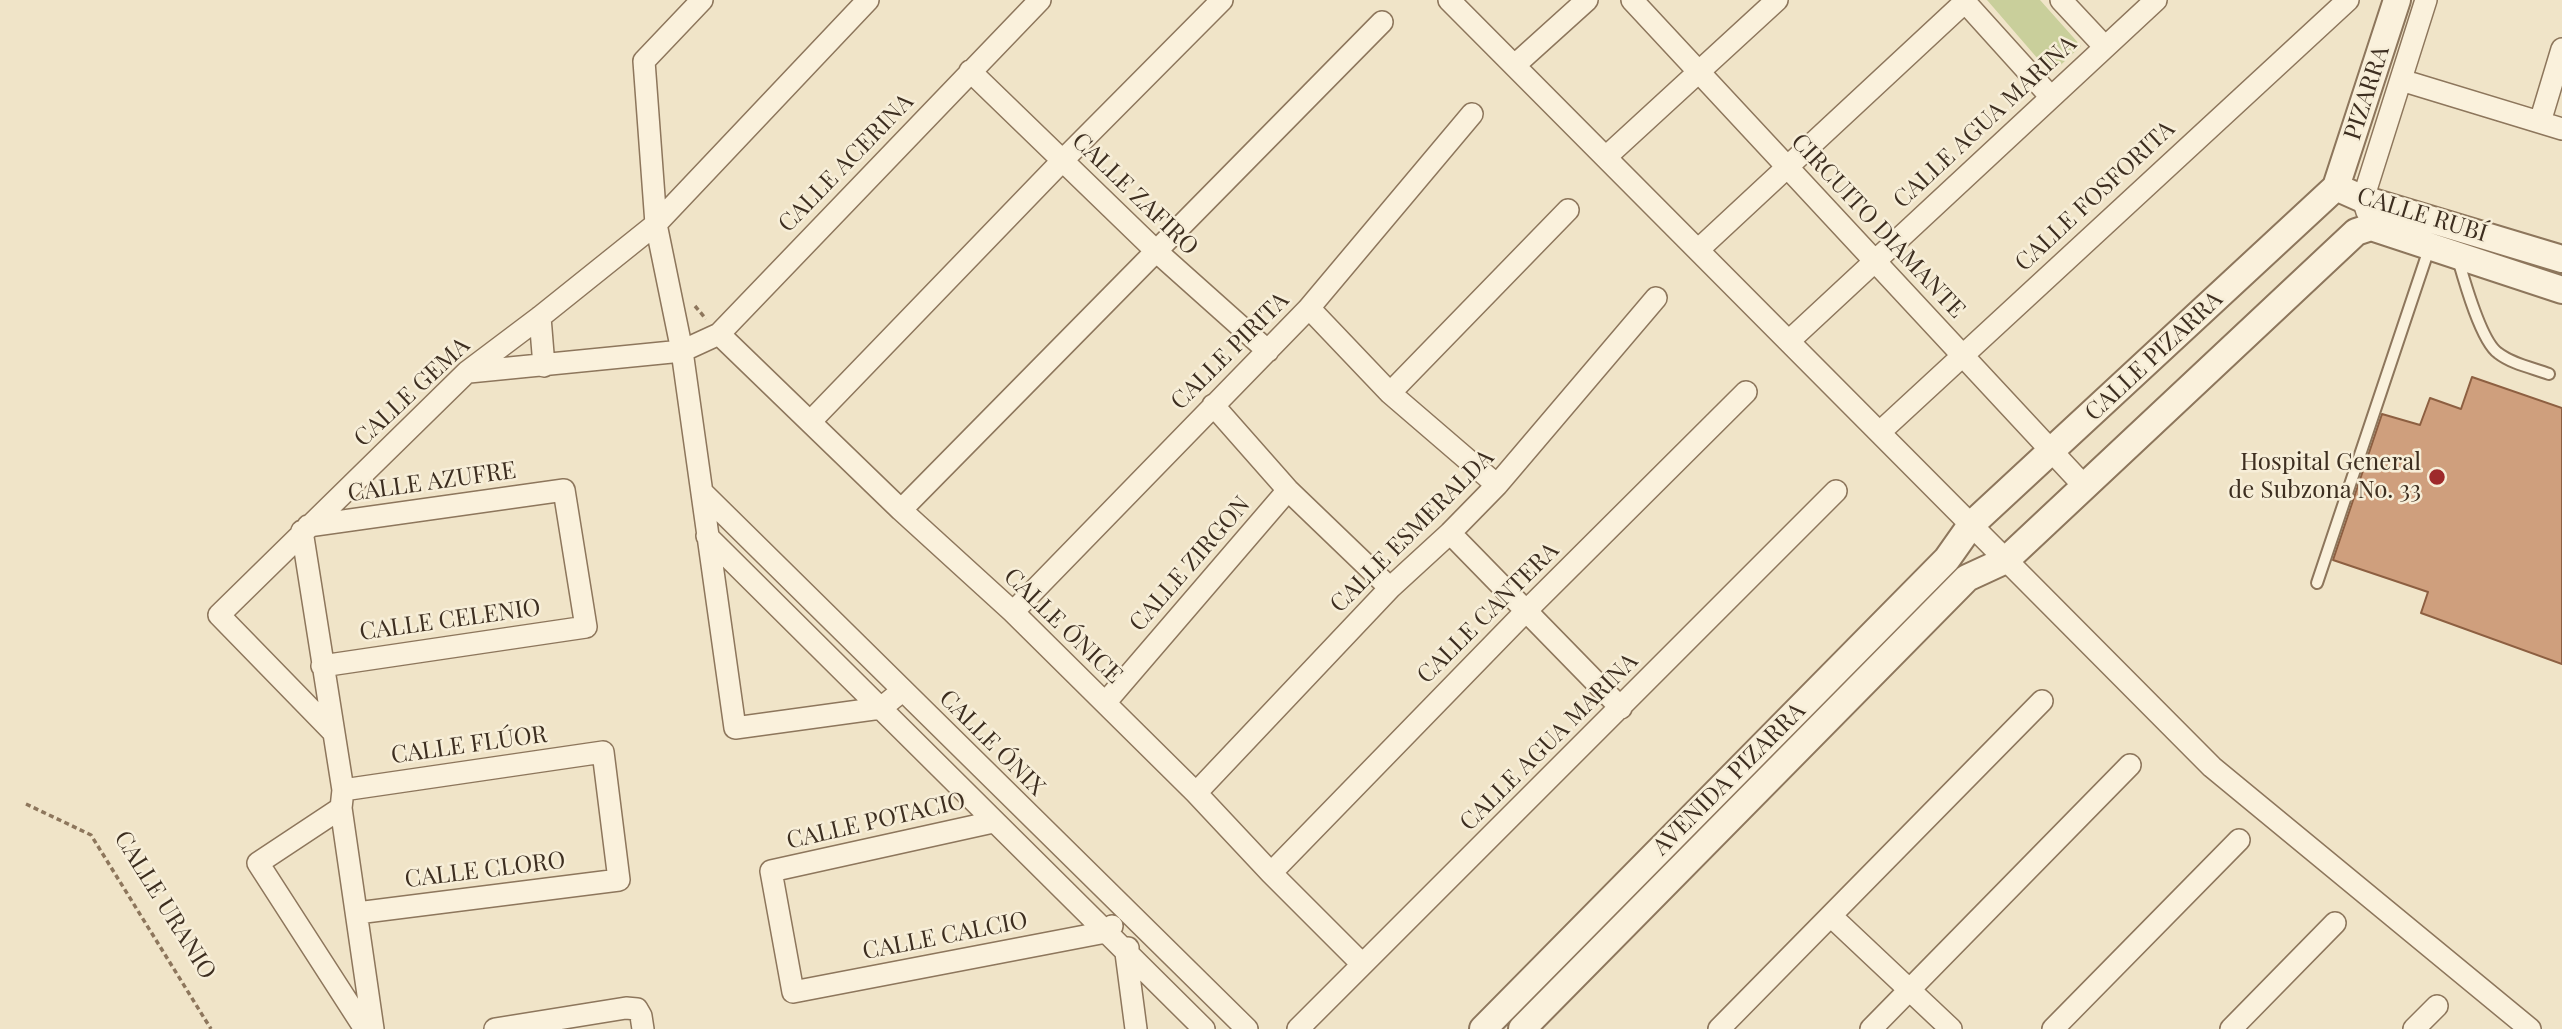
<!DOCTYPE html>
<html>
<head>
<meta charset="utf-8">
<style>
	body { margin:0 }
	canvas { display:block; background:#f0e4c8 }
</style>
</head>
<body>
<canvas width="2562" height="1029"></canvas>
<script>
const context = document.querySelector('canvas').getContext('2d');
context.lineJoin = 'round';
function fillPath(path, color) { context.fillStyle = color; context.fill(path, 'evenodd'); }
function trace(path, color, width, dash) { context.strokeStyle = color; context.lineWidth = width; context.lineCap = dash ? 'butt' : 'round'; context.setLineDash(dash || []); context.stroke(path); }
function label(font, color, halo, rows, align = 'center') {
  context.font = font + ' "Playfair Display",serif'; context.lineWidth = 5; context.setLineDash([]); context.textBaseline = 'middle'; context.strokeStyle = halo; context.fillStyle = color; for (const [text, x, y, turn = 0] of rows) {
    context.save(); context.translate(x, y); context.rotate((+turn || 0) * Math.PI / 180); context.textAlign = isNaN(turn) ? turn : align; if (halo) context.strokeText(text, 0, 0); context.fillText(text, 0, 0); context.restore();
  }
}
const green = new Path2D(`
	M 1987,0 L 2040,0 L 2081,46 L 2051,74 Z`);
const building = new Path2D(`
	M 2472,377 L 2562,408 L 2562,664 L 2421,613 L 2428,592 L 2333,560 L 2382,414 L 2420,425 L 2430,398 L 2461,409 Z`);
const path = new Path2D(`
	M 695,306 L 706,319
	M 26,804 L 91,835 L 211,1029`);
const service = new Path2D(`
	M 2458,259 C 2464,280 2481,341 2498,353 C 2512,364 2533,368 2549,374
	M 2317,583 L 2430,246`);
const minor = new Path2D(`
	M 702,0 L 644,61 L 656,224 L 682,351 L 735,728 L 881,708 L 902,691
	M 1449,0 L 2212,767 L 2530,1029
	M 1632,0 L 2085,487
	M 2061,0 L 2104,46
	M 1965,2 L 2050,96
	M 1515,65 L 1587,0
	M 970,71 L 1156,251 L 1268,351
	M 2401,80 L 2562,129
	M 2540,122 L 2562,49
	M 1606,157 L 1777,0
	M 2367,212 L 2363,199 L 2426,0
	M 1698,250 L 1967,0
	M 1309,308 L 1390,393 L 1497,485
	M 540,317 L 544,366
	M 719,334 L 901,510 L 1013,612 L 1196,793 L 1271,873 L 1362,964
	M 1789,341 L 2156,0
	M 469,372 L 682,351 L 719,334 L 1040,0
	M 1390,393 L 1568,210
	M 1213,405 L 1288,490 L 1390,588
	M 810,422 L 1062,161 L 1222,0
	M 1880,432 L 2348,0
	M 702,492 L 1247,1029
	M 901,510 L 1382,22
	M 308,526 L 564,490 L 586,627 L 322,666
	M 302,531 L 343,790 L 341,808 L 373,1029
	M 1450,533 L 1621,708
	M 707,536 L 1204,1029
	M 1013,612 L 1309,308 L 1472,114
	M 1105,703 L 1288,490
	M 332,731 L 219,615 L 467,372 L 540,317 L 656,224 L 868,0
	M 343,790 L 603,752 L 619,880 L 357,913
	M 1196,793 L 1390,588 L 1450,533 L 1497,485 L 1656,298
	M 341,808 L 258,863 L 365,1029
	M 993,822 L 771,871 L 793,992 L 1106,932 L 1112,926
	M 1271,873 L 1526,611 L 1746,392
	M 1831,916 L 1951,1029
	M 1128,948 L 1126,953 L 1136,1029
	M 495,1029 L 626,1008 L 637,1009 L 641,1016 L 643,1029
	M 1298,1029 L 1836,491
	M 1719,1029 L 2042,701
	M 1871,1029 L 2130,765
	M 2053,1029 L 2239,840
	M 2231,1029 L 2335,923
	M 2414,1029 L 2437,1006`);
const tertiary = new Path2D(`
	M 2336,187 L 2363,199 L 2562,259
	M 1483,1029 L 1947,559 L 1971,525 L 2336,187 L 2397,0
	M 1522,1029 L 1967,578 L 2006,560 L 2356,232 L 2371,227 L 2562,290`);
const markers = [
	[2437,477,9,"#9e2a2b"]
];
const streetNames = [
	["PIZARRA",2367,93,-72],
	["CALLE AGUA MARINA",1985,122,-43],
	["CALLE ACERINA",846,163,-46],
	["CALLE ZAFIRO",1135,194,44],
	["CALLE FOSFORITA",2095,196,-43],
	["CALLE RUBÍ",2422,215,17],
	["CIRCUITO DIAMANTE",1878,226,47],
	["CALLE PIRITA",1230,351,-45],
	["CALLE PIZARRA",2154,356,-43],
	["CALLE GEMA",412,392,-43],
	["CALLE AZUFRE",432,482,-8],
	["CALLE ESMERALDA",1412,531,-45],
	["CALLE ZIRGON",1190,564,-49],
	["CALLE CANTERA",1488,613,-45],
	["CALLE CELENIO",450,620,-8],
	["CALLE ÓNICE",1063,626,44],
	["CALLE AGUA MARINA",1549,742,-45],
	["CALLE ÓNIX",992,743,45],
	["CALLE FLÚOR",469,745,-8],
	["AVENIDA PIZARRA",1729,779,-45],
	["CALLE POTACIO",876,821,-13],
	["CALLE CLORO",485,870,-7],
	["CALLE URANIO",165,905,58],
	["CALLE CALCIO",945,936,-11]
];
const poiNames = [
	["Hospital General",2421,463],
	["de Subzona No. 33",2421,491]
];
fillPath(green, '#c9cf9b');
fillPath(building, '#cf9f7d');
trace(building, '#8d5f41', 2);
trace(service, '#8d765c', 14);
trace(minor, '#8d765c', 24);
trace(tertiary, '#8d765c', 30);
trace(path, '#8d765c', 3.5, [5, 3.5]);
trace(service, '#faf1dc', 10);
trace(minor, '#faf1dc', 21);
trace(tertiary, '#faf1dc', 26);
for (const [x, y, r, color] of markers) { const dot = new Path2D(); dot.arc(x, y, r, 0, 2 * Math.PI); context.fillStyle = color; context.fill(dot); trace(dot, '#f7eed8', 2.5); }
label('24px', '#3d2e20', '#f7eed8', streetNames);
label('24px', '#3d2e20', '#f7eed8', poiNames, 'right');
</script>
</body>
</html>
